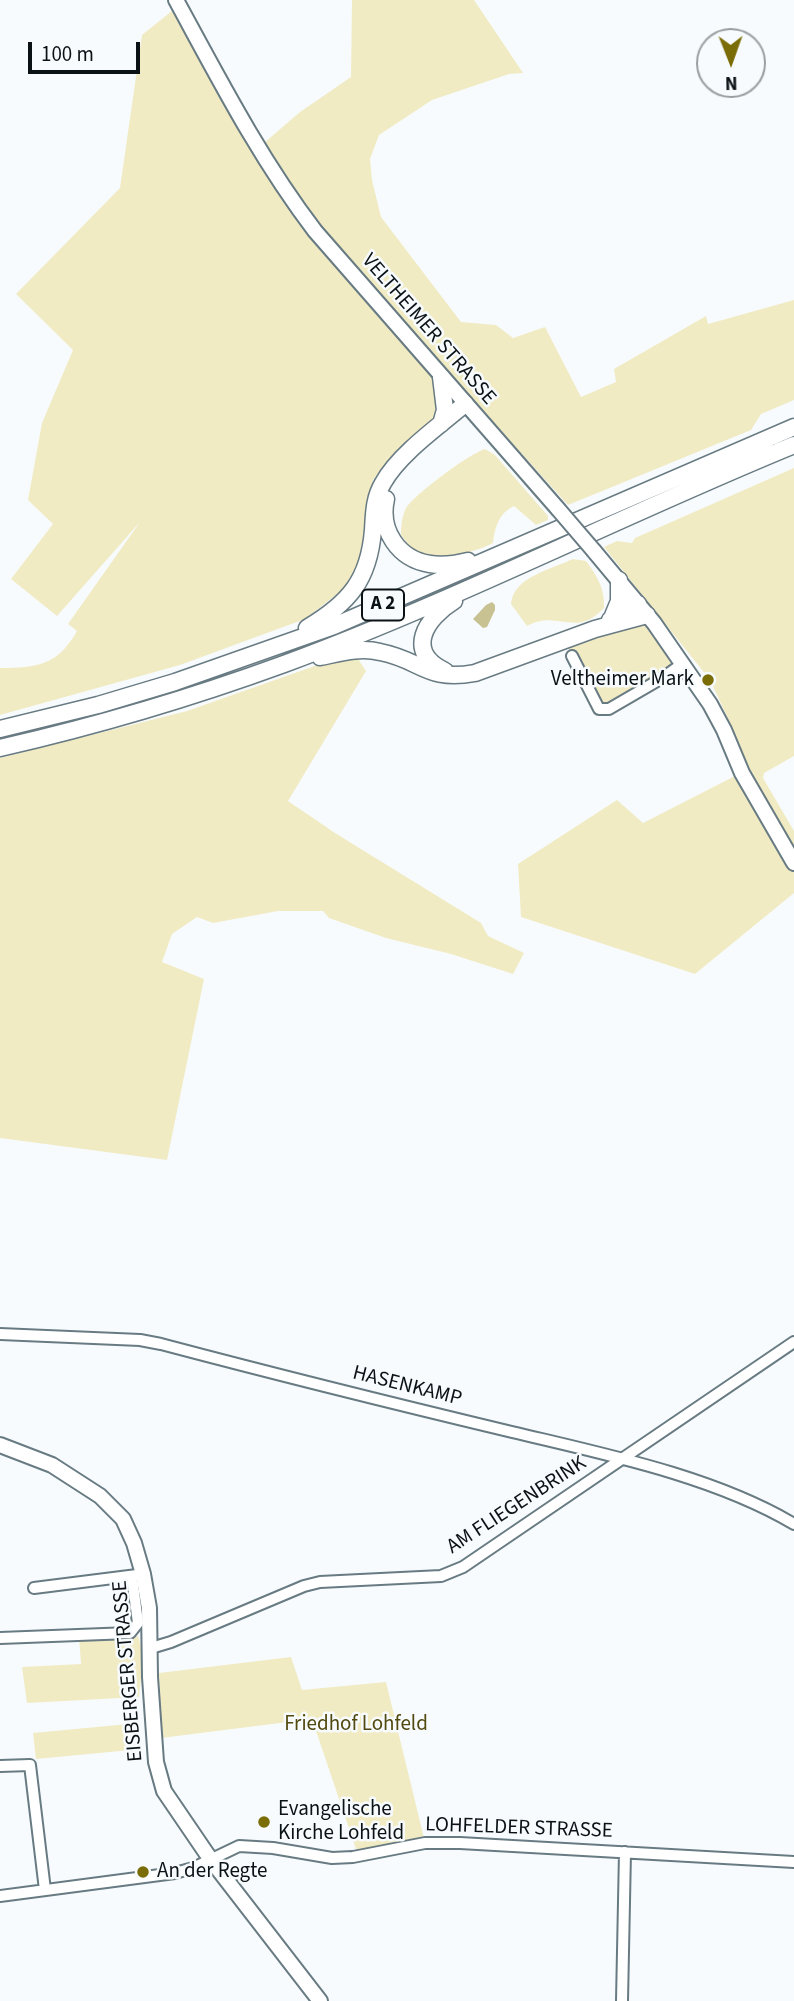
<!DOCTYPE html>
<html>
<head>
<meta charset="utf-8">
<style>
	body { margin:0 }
	#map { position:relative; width:794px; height:2001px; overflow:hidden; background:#f7fbfd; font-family:"Source Sans 3",sans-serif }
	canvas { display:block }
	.north { position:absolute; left:696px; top:28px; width:70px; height:70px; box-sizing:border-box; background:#f7fbfd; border:2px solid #999ea0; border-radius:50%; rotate:179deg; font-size:19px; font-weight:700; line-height:28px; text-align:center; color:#0b1215 }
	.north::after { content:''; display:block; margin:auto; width:24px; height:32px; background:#7a6c06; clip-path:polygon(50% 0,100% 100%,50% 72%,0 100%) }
	.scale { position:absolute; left:28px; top:42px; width:112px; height:32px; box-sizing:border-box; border:4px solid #0b1215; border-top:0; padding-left:9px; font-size:21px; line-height:24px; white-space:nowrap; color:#0b1215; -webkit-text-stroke:5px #f7fbfd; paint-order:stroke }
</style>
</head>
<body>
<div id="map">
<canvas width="794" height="2001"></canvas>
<div class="north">N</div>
<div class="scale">100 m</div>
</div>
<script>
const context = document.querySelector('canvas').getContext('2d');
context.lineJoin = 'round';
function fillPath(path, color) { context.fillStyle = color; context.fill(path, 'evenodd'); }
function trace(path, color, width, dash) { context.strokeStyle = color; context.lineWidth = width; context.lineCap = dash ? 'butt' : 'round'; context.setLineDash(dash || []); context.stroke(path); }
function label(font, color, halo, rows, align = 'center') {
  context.font = font + ' "Source Sans 3",sans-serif'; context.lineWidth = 5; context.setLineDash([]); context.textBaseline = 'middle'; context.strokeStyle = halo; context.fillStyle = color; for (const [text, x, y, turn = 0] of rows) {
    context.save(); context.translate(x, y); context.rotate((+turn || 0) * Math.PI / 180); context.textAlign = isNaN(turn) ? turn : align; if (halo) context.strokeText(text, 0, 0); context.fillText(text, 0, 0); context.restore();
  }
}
const green = new Path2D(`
	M 352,0 L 474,0 L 523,73 L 509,74 L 432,100 L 379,135 L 370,159 L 372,180 L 381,217 L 461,322 L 496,325 L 513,338 L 545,327 L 581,397 L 616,382 L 614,369 L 706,316 L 708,324 L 794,300 L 794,400 L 761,414 L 751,430 L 568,505 L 458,383 L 438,402 L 439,410 L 434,417 L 394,453 L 373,480 L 367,508 L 365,548 L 355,575 L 341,591 L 305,619 L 180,665 L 0,715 L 0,668 C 37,668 58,665 77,631 L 68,624 L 140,522 L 57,616 L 11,579 L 53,524 L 28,500 L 42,423 L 73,350 L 16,294 L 120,188 L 142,35 L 173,10 L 237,122 L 257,149 L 300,112 L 351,77 Z
	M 485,449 L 495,455 L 548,516 L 548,520 L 536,525 L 514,506 C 499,513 495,527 493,543 C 472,554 433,563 412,548 C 408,545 404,539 401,535 C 401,526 402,516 406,508 C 414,495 470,453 485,449 Z
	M 794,468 L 794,756 L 764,773 L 763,778 L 794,831 L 794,893 L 695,974 L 521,917 L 518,864 L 617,800 L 643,823 L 735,776 L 754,776 L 746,763 L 732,727 L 710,680 L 604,547 L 617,541 L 632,543 L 635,538 Z
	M 573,559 L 586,561 C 597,576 605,588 604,608 C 575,639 558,609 527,626 L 511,604 C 513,577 552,569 573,559 Z
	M 642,623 L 647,626 L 673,659 L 671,668 L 612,704 L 601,704 L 567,645 Z
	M 356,656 L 366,671 L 288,801 L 335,833 L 481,923 L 488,936 L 524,953 L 513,974 L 451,954 L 386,938 L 329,918 L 323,911 L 278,911 L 213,923 L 197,917 L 172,934 L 162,962 L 204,979 L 167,1160 L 0,1138 L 0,758 L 187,711 L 326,662 Z
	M 138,1636 C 145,1656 141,1676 139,1697 L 27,1703 L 22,1667 L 81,1664 L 79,1638 L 124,1639 Z
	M 291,1657 L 302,1690 L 386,1682 L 424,1838 L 357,1852 L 312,1719 L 161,1738 L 159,1673 Z
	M 139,1723 L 141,1749 L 36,1759 L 33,1733 Z`);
const water = new Path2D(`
	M 492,602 L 495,605 L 495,610 L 487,627 L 483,628 L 473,619 L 486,605 Z`);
const minor = new Path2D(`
	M 572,656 L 599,709 L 609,709 L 664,677 L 682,664
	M 0,1334 L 140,1340 L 161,1344 C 278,1375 395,1404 512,1432 C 604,1454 713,1476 794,1524
	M 34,1588 L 137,1575
	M 0,1638 L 130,1633 L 138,1623 L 132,1577
	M 151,1648 L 171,1642 L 304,1586 L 320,1582 L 441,1576 L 463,1567 L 794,1342
	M 0,1766 L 30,1765 L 45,1890
	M 0,1896 L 175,1873 L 193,1868 L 239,1846 L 273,1848 L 332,1858 L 353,1857 L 425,1843 L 460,1843 L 794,1862
	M 622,2001 L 625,1852`);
const major = new Path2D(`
	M 176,0 C 219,79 260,159 315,231 L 558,509
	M 594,551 L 654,623 L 710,704 L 724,730 L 742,773 L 794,863
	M 0,1445 L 52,1465 L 100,1496 L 123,1519 L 134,1543 L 143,1574 L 149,1608 L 150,1677 L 156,1762 L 164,1791 L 211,1860 L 320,2001`);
const highway = new Path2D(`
	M 441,377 L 445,410 L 441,424
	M 386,499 C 379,530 398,559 430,564 C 442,566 456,564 468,561
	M 612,618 L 619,601 L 619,580
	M 610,620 L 638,604
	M 307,628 C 349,603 369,580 373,530 C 374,513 374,498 383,483 C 399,454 439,426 465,404
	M 320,657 C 340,653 360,647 380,652 C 422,660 426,682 475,673 L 595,629 L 647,615
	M 445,671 C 404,652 426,618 454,601
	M 0,729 L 98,705 L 175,682 L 334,626 L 794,427
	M 0,748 C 96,726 191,698 284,664 C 457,600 623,515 794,445`);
const majorBridge = new Path2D(`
	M 558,509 L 594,551`);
const markers = [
	[708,680,7,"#7a6c06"],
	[264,1822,7,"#7a6c06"],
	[143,1872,7,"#7a6c06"]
];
const shields = [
	[383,605,42]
];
const shieldNames = [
	["A 2",383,605]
];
const streetNames = [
	["VELTHEIMER STRASSE",428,330,49],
	["HASENKAMP",407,1387,14],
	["AM FLIEGENBRINK",517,1506,-33],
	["EISBERGER STRASSE",129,1671,-95],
	["LOHFELDER STRASSE",519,1829,2]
];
const poiNames = [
	["Veltheimer Mark",694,680,"right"],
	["Evangelische",278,1810],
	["Kirche Lohfeld",278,1834],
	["An der Regte",157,1872]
];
const parkNames = [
	["Friedhof Lohfeld",356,1725]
];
fillPath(green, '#f1ebc4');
fillPath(water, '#c8c192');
trace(minor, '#687b83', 14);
trace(major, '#687b83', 18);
trace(highway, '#687b83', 19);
trace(minor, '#fff', 10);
trace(major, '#fff', 14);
trace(highway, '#fff', 16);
trace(majorBridge, '#687b83', 18, []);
trace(majorBridge, '#fff', 14);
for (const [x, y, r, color] of markers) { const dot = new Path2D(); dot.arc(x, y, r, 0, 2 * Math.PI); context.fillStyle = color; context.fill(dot); trace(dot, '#f7fbfd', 2.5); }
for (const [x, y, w] of shields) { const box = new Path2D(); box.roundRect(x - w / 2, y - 15.5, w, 31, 5); context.fillStyle = '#f7fbfd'; context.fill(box); trace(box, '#0b1215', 2); }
label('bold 19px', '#0b1215', null, shieldNames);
label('21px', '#0b1215', '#f7fbfd', streetNames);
label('21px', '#0b1215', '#f7fbfd', poiNames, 'left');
label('21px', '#524910', '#f7fbfd', parkNames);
</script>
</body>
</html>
